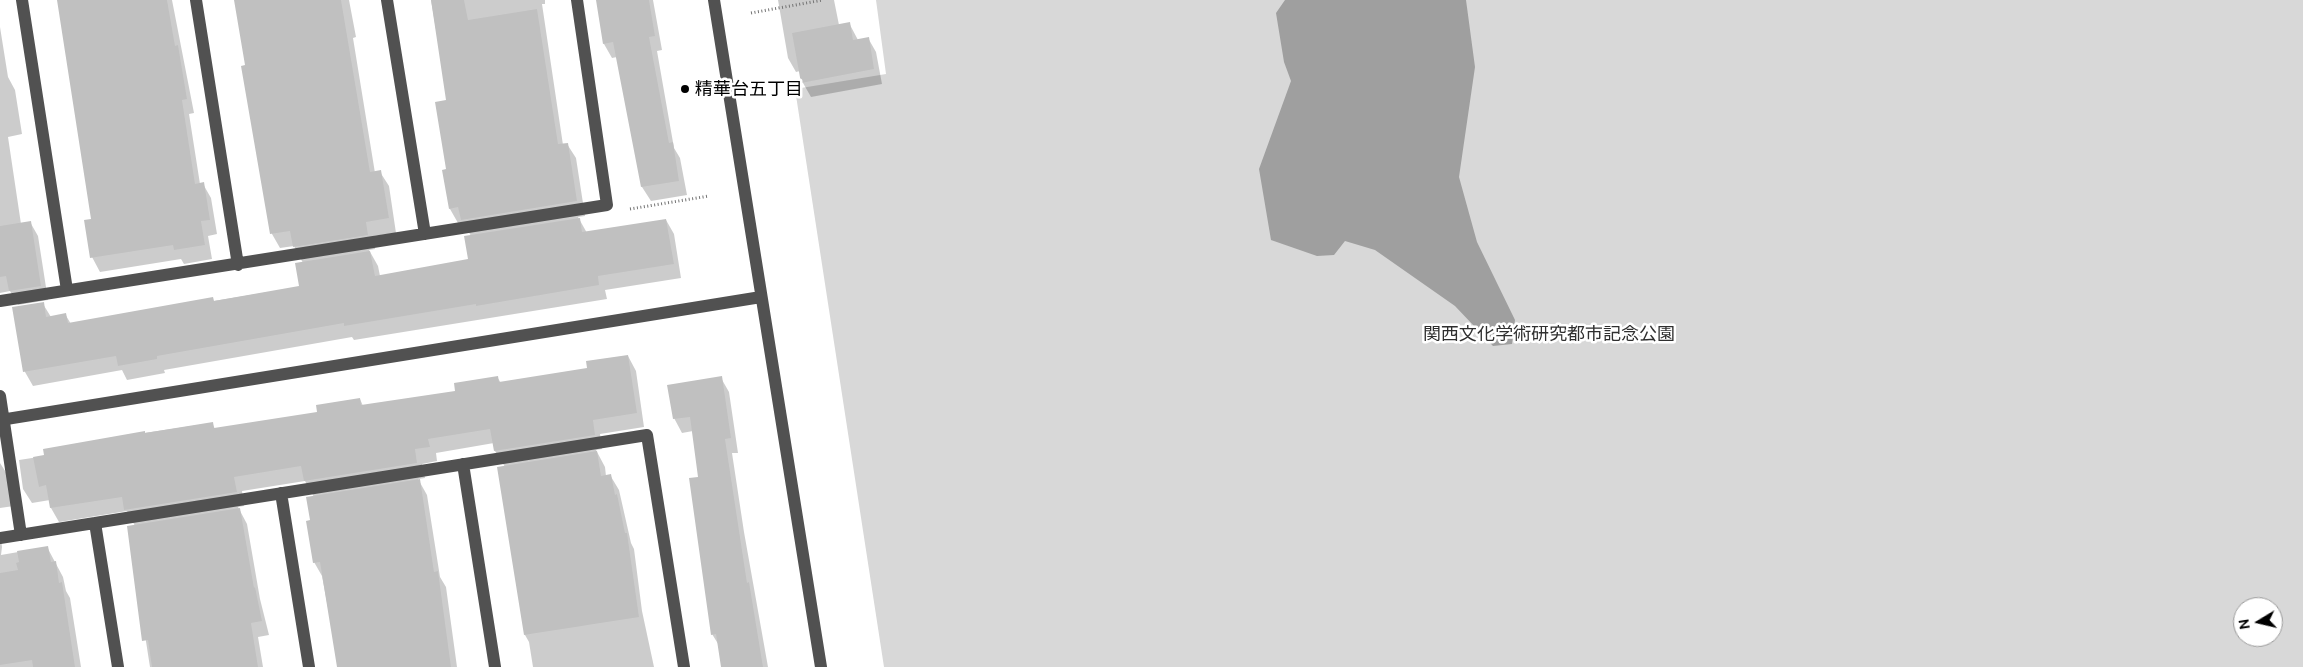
<!DOCTYPE html>
<html>
<head>
<meta charset="utf-8">
<style>
	body { margin:0 }
	#map { position:relative; width:2303px; height:667px; overflow:hidden; background:#fff; font-family:Ubuntu,sans-serif }
	canvas { display:block }
	.north { position:absolute; left:2233px; top:597px; width:50px; height:50px; box-sizing:border-box; background:#fff; border:1px solid #999; border-radius:50%; rotate:261deg; font-size:14px; font-weight:700; line-height:20px; text-align:center; color:#000 }
	.north::after { content:''; display:block; margin:auto; width:18px; height:22px; background:#000; clip-path:polygon(50% 0,100% 100%,50% 72%,0 100%) }
</style>
</head>
<body>
<div id="map">
<canvas width="2303" height="667"></canvas>
<div class="north">N</div>
</div>
<script>
const context = document.querySelector('canvas').getContext('2d');
context.lineJoin = 'round';
function fillPath(path, color) { context.fillStyle = color; context.fill(path, 'evenodd'); }
function trace(path, color, width, dash) { context.strokeStyle = color; context.lineWidth = width; context.lineCap = dash ? 'butt' : 'round'; context.setLineDash(dash || []); context.stroke(path); }
function label(font, color, halo, rows, align = 'center') {
  context.font = font + ' Ubuntu,"Noto Sans JP",sans-serif'; context.lineWidth = 5; context.setLineDash([]); context.textBaseline = 'middle'; context.strokeStyle = halo; context.fillStyle = color; for (const [text, x, y, turn = 0] of rows) {
    context.save(); context.translate(x, y); context.rotate((+turn || 0) * Math.PI / 180); context.textAlign = isNaN(turn) ? turn : align; if (halo) context.strokeText(text, 0, 0); context.fillText(text, 0, 0); context.restore();
  }
}
const green = new Path2D(`
	M 876,0 L 2303,0 L 2303,667 L 884,667 L 795,89 L 886,74 ZM 2243,607 L 2273,607 L 2273,637 L 2243,637 Z`);
const water = new Path2D(`
	M 1285,0 L 1466,0 L 1475,67 L 1459,177 L 1477,242 L 1515,320 L 1512,344 L 1493,346 L 1455,306 L 1375,250 L 1345,241 L 1334,255 L 1317,256 L 1271,240 L 1259,169 L 1291,81 L 1284,62 L 1276,13 Z`);
const shadow = new Path2D(`
	M 59,0 L 172,0 L 194,113 L 189,114 L 200,184 L 203,184 L 211,198 L 217,234 L 208,236 L 212,259 L 184,264 L 181,259 L 100,272 L 92,257 L 93,220 Z
	M 236,0 L 349,0 L 356,37 L 353,38 L 375,173 L 380,172 L 389,186 L 396,233 L 373,236 L 375,249 L 369,250 L 378,266 L 380,276 L 469,260 L 471,236 L 463,222 L 458,223 L 450,209 L 447,170 L 448,101 L 431,0 L 545,0 L 545,4 L 542,4 L 563,145 L 567,144 L 576,158 L 585,216 L 578,217 L 587,233 L 666,220 L 674,234 L 681,278 L 605,290 L 607,299 L 354,340 L 352,337 L 164,370 L 165,373 L 127,380 L 122,370 L 33,386 L 25,372 L 13,308 L 43,304 L 51,317 L 65,314 L 71,324 L 300,287 L 303,263 L 294,246 L 280,248 L 272,234 L 242,67 L 247,66 Z
	M 597,0 L 653,0 L 662,50 L 657,51 L 674,148 L 680,158 L 687,195 L 651,201 L 642,187 L 617,57 L 612,58 L 604,44 Z
	M 778,0 L 834,0 L 839,25 L 849,23 L 858,40 L 868,38 L 876,52 L 882,84 L 811,97 L 803,83 L 800,71 L 796,72 L 788,58 Z
	M 0,27 L 8,77 L 15,90 L 22,134 L 8,137 L 21,224 L 30,222 L 38,236 L 48,300 L 18,305 L 10,291 L 0,293 Z
	M 628,356 L 636,371 L 644,427 L 600,434 L 602,449 L 596,450 L 605,467 L 606,476 L 610,475 L 619,490 L 631,543 L 634,549 L 642,611 L 654,667 L 533,667 L 529,642 L 525,635 L 505,467 L 495,451 L 494,443 L 436,453 L 437,461 L 422,464 L 425,478 L 418,479 L 427,495 L 440,577 L 446,587 L 457,667 L 339,667 L 322,576 L 314,562 L 311,521 L 314,497 L 305,481 L 242,491 L 244,506 L 238,507 L 247,524 L 260,599 L 269,635 L 258,637 L 263,667 L 150,667 L 128,527 L 135,526 L 127,511 L 59,522 L 51,508 L 50,500 L 32,503 L 23,489 L 19,460 L 45,456 L 110,438 L 212,423 L 215,429 L 319,413 L 360,399 L 363,406 L 457,392 L 497,377 L 501,383 L 589,370 Z
	M 721,378 L 729,392 L 738,453 L 732,453 L 744,532 L 768,667 L 723,667 L 720,647 L 712,634 L 700,478 L 693,431 L 682,433 L 674,418 Z
	M 0,463 L 9,477 L 14,506 L 0,508 Z
	M 0,532 L 2,547 L 1,555 L 47,547 L 63,577 L 66,591 L 70,598 L 81,667 L 0,667 Z`);
const building = new Path2D(`
	M 57,0 L 167,0 L 175,46 L 178,45 L 187,99 L 182,100 L 195,184 L 204,182 L 210,220 L 201,221 L 205,245 L 174,250 L 173,245 L 90,258 L 84,220 L 91,219 Z
	M 234,0 L 341,0 L 370,172 L 381,170 L 389,218 L 366,222 L 368,235 L 293,247 L 290,231 L 270,234 L 241,66 L 245,65 Z
	M 431,0 L 464,0 L 468,20 L 537,9 L 558,144 L 568,143 L 577,201 L 461,220 L 458,207 L 449,209 L 442,170 L 446,169 L 435,102 L 446,100 Z
	M 596,0 L 649,0 L 655,36 L 649,37 L 669,143 L 673,142 L 679,181 L 641,187 L 613,42 L 603,44 Z
	M 850,22 L 853,40 L 869,37 L 874,69 L 801,83 L 792,33 Z
	M 580,218 L 582,232 L 666,219 L 674,264 L 598,276 L 599,285 L 476,306 L 476,304 L 344,326 L 344,323 L 157,356 L 157,359 L 118,366 L 116,356 L 23,372 L 12,307 L 44,302 L 46,317 L 66,313 L 68,323 L 213,297 L 214,301 L 299,286 L 295,263 L 370,251 L 375,276 L 468,259 L 464,236 Z
	M 31,221 L 41,286 L 9,291 L 6,276 L 0,277 L 0,226 Z
	M 628,355 L 637,413 L 593,420 L 595,435 L 494,451 L 490,429 L 428,439 L 430,447 L 415,449 L 417,463 L 304,481 L 301,466 L 234,477 L 237,492 L 124,510 L 122,497 L 50,508 L 46,485 L 39,487 L 33,457 L 44,455 L 43,449 L 145,431 L 145,433 L 213,422 L 214,428 L 317,412 L 316,405 L 360,398 L 361,405 L 455,391 L 454,383 L 498,376 L 499,382 L 587,368 L 586,361 Z
	M 722,376 L 731,438 L 725,439 L 747,583 L 749,582 L 763,667 L 721,667 L 716,634 L 711,635 L 689,478 L 698,477 L 690,417 L 673,419 L 667,385 Z
	M 597,451 L 601,476 L 611,474 L 615,495 L 617,494 L 625,533 L 627,533 L 639,617 L 524,635 L 497,467 Z
	M 420,479 L 434,572 L 438,571 L 451,667 L 337,667 L 320,562 L 313,563 L 306,521 L 310,520 L 306,497 Z
	M 240,508 L 254,588 L 255,587 L 262,621 L 251,623 L 258,667 L 152,667 L 148,640 L 142,641 L 127,526 Z
	M 48,546 L 51,562 L 56,561 L 59,583 L 62,582 L 75,667 L 33,667 L 32,660 L 0,665 L 0,573 L 18,570 L 16,563 L 19,562 L 17,551 Z`);
const path = new Path2D(`
	M 751,13 L 823,0
	M 630,209 L 709,196`);
const minor = new Path2D(`
	M 22,0 L 67,290
	M 196,0 L 238,265
	M 387,0 L 425,234
	M 714,0 L 821,667
	M 0,301 L 607,205 L 577,0
	M 0,396 L 21,535
	M 0,420 L 761,297
	M 463,464 L 495,667
	M 281,493 L 309,667
	M 95,523 L 118,667
	M 0,538 L 647,435 L 684,667`);
const markers = [
	[685,89,5,"#000"]
];
const poiNames = [
	["精華台五丁目",695,89]
];
const parkNames = [
	["関西文化学術研究都市記念公園",1549,334]
];
fillPath(green, '#d8d8d8');
fillPath(water, '#9f9f9f');
fillPath(shadow, '#0003');
fillPath(building, '#c0c0c0');
trace(path, '#737373', 3, [1, 2.5]);
trace(minor, '#515151', 12);
for (const [x, y, r, color] of markers) { const dot = new Path2D(); dot.arc(x, y, r, 0, 2 * Math.PI); context.fillStyle = color; context.fill(dot); trace(dot, '#fff', 2); }
label('18px', '#000', '#fff', poiNames, 'left');
label('18px', '#2f2f2f', '#fff', parkNames);
</script>
</body>
</html>
